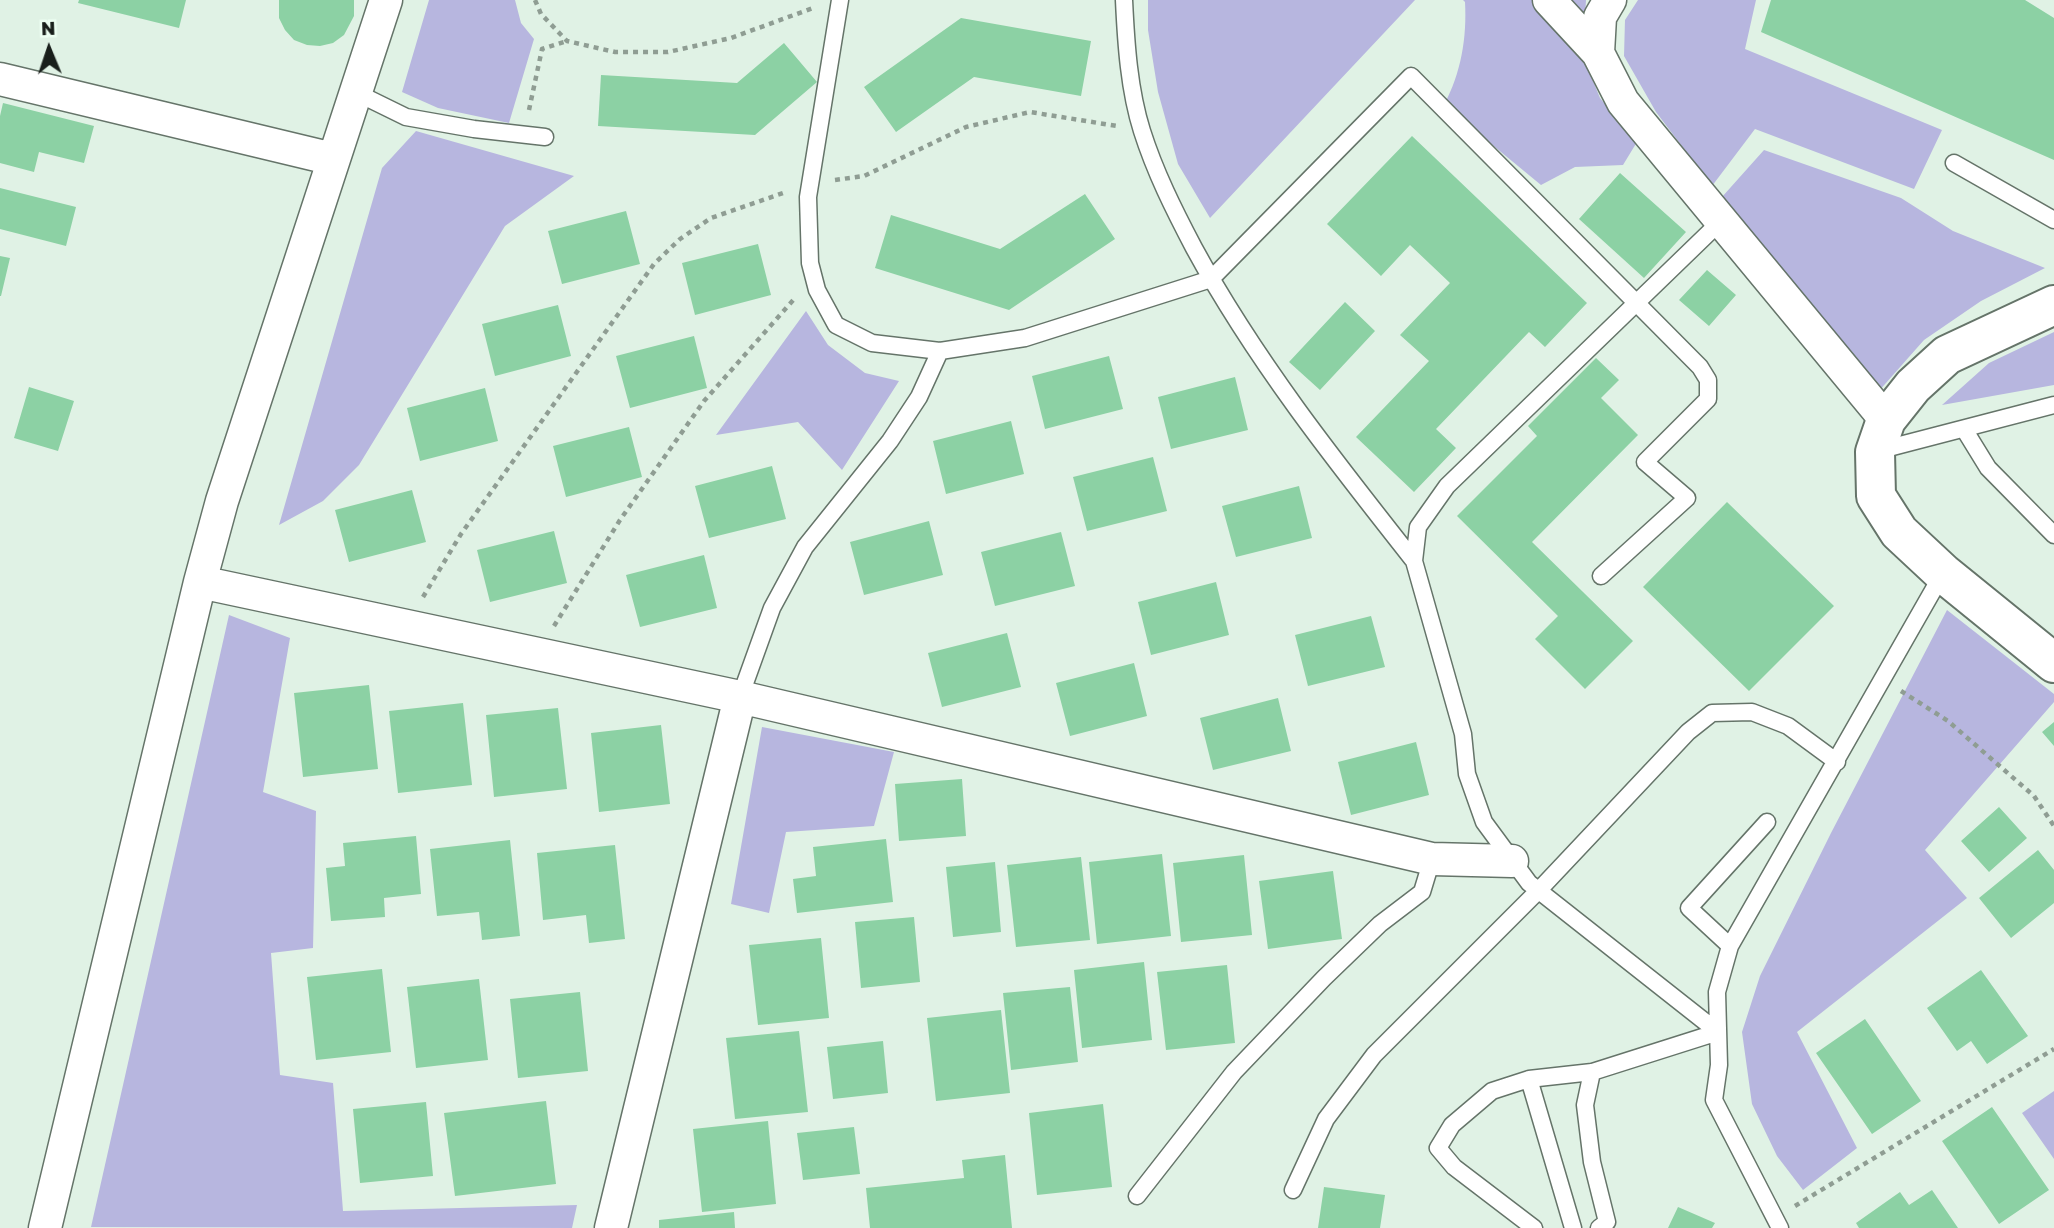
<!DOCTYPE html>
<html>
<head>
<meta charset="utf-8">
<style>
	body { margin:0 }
	#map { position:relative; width:2054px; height:1228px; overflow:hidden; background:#e0f2e5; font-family:"Golos Text",sans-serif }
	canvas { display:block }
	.north { position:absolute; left:14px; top:14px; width:70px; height:70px; -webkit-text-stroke:5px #edfff2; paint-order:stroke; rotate:358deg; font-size:19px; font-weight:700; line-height:28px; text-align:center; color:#191f1b }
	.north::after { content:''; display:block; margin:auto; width:24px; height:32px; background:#191f1b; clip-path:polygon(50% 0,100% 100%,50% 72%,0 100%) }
</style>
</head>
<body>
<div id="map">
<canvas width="2054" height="1228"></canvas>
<div class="north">N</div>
</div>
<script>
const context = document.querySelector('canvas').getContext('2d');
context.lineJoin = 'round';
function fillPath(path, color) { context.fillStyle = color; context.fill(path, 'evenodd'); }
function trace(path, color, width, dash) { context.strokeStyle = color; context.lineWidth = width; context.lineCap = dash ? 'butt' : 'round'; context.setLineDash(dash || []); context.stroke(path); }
const green = new Path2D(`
	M 429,0 L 515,0 L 521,23 L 534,39 L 509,123 L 438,108 L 402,92 Z
	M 1148,0 L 1415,0 L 1210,218 L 1178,164 L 1158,92 L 1148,30 Z
	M 1463,0 L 1586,0 L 1583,56 L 1600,98 L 1637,142 L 1623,165 L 1575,167 L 1541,185 L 1444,105 C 1461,73 1467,38 1465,2 Z
	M 1638,0 L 1756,0 L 1745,49 L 1942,130 L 1914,189 L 1755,129 L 1712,186 L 1656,112 L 1624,56 L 1625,20 Z
	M 416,131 L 574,176 L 505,226 L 359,465 L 323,501 L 279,525 L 382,168 Z
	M 1764,150 L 1901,198 L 1953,231 L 2045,268 L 1981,301 L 1924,340 L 1878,392 L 1722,197 Z
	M 806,311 L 828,345 L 865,373 L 899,381 L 842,470 L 798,422 L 716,435 Z
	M 2054,332 L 2054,385 L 1942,405 L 1989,363 Z
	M 1947,610 L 2054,694 L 2054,702 L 1925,850 L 1967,898 L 1797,1032 L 1857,1148 L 1803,1190 L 1777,1156 L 1752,1104 L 1742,1032 L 1760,976 L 1831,833 Z
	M 229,615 L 290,638 L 263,792 L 316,811 L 313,948 L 271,953 L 280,1075 L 333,1083 L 343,1211 L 577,1205 L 572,1228 L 91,1227 Z
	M 762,727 L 894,752 L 874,826 L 786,832 L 769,913 L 731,904 Z
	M 2054,1091 L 2054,1159 L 2022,1113 Z`);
const building = new Path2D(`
	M 79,0 L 186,0 L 179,28 L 78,3 Z
	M 279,0 L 354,0 L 354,16 L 344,35 L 333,43 L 320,46 L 307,45 L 294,40 L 285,30 L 279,18 Z
	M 1771,0 L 2025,0 L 2054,18 L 2054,160 L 1761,32 Z
	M 961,18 L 1091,41 L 1081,96 L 974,77 L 896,132 L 864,87 Z
	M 784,43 L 817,82 L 755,135 L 598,126 L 601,75 L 737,83 Z
	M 3,103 L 94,126 L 84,163 L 39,152 L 34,172 L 0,163 L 0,116 Z
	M 1412,136 L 1587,303 L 1545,347 L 1529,332 L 1436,429 L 1456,448 L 1414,492 L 1356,437 L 1429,361 L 1400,335 L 1450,283 L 1410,245 L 1381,276 L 1327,224 Z
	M 1620,173 L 1686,232 L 1644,278 L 1579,219 Z
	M 0,188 L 76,207 L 66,246 L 0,229 Z
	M 1085,194 L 1115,239 L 1009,310 L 875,268 L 891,215 L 1000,249 Z
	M 626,211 L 640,264 L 562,284 L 548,231 Z
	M 758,244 L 771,295 L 695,315 L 682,263 Z
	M 0,256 L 10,258 L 1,296 L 0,296 Z
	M 1707,270 L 1736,295 L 1709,326 L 1679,300 Z
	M 1345,302 L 1375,331 L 1320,390 L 1289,362 Z
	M 558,305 L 571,356 L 495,376 L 482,324 Z
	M 694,336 L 707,388 L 630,408 L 616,356 Z
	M 1109,356 L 1123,409 L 1045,429 L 1032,376 Z
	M 1596,358 L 1619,380 L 1601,398 L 1638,435 L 1532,542 L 1633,641 L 1585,689 L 1535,639 L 1558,616 L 1457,516 L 1537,436 L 1528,426 Z
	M 1235,377 L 1248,430 L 1171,449 L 1158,397 Z
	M 29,387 L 74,401 L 58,451 L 14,438 Z
	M 485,388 L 498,441 L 420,461 L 407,408 Z
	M 1011,421 L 1024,474 L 946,494 L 933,441 Z
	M 629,427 L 642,477 L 566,497 L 553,446 Z
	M 1153,457 L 1167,511 L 1087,531 L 1073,477 Z
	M 772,466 L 786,519 L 709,538 L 695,486 Z
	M 1299,486 L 1312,538 L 1236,557 L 1222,506 Z
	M 412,490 L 426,542 L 349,562 L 335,510 Z
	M 1727,502 L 1834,606 L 1749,691 L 1643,587 Z
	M 929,521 L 943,575 L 864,595 L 850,542 Z
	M 554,531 L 567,583 L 490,602 L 477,550 Z
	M 1061,532 L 1075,586 L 995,606 L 981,552 Z
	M 704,555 L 717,608 L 640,627 L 626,575 Z
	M 1216,582 L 1229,635 L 1151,655 L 1138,602 Z
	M 1371,616 L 1385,667 L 1308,686 L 1295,635 Z
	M 1007,633 L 1021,687 L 942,707 L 928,653 Z
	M 1134,663 L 1147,716 L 1070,736 L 1056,683 Z
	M 369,685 L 378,769 L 303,777 L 294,693 Z
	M 1278,698 L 1291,751 L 1213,770 L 1200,718 Z
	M 463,703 L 472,785 L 398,793 L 389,711 Z
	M 558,708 L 567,789 L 494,797 L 486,715 Z
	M 2054,722 L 2054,746 L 2042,732 Z
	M 661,725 L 670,804 L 599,812 L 591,733 Z
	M 1416,742 L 1429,795 L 1351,815 L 1338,762 Z
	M 962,779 L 966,836 L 899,841 L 895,784 Z
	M 1999,807 L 2027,838 L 1989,872 L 1961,841 Z
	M 416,836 L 421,894 L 384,898 L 385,917 L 331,921 L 326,868 L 345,866 L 343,843 Z
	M 886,839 L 893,902 L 797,913 L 793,879 L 816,876 L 813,847 Z
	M 510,840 L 520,936 L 482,940 L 479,912 L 437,916 L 430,849 Z
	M 615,845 L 625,939 L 589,943 L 586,915 L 543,920 L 537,853 Z
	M 2038,850 L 2054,870 L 2054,903 L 2011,938 L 1979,898 Z
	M 1162,854 L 1171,936 L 1097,944 L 1089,862 Z
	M 1244,855 L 1252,935 L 1181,942 L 1173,863 Z
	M 1081,857 L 1090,940 L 1016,947 L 1007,865 Z
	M 995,862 L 1001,932 L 953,937 L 946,867 Z
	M 1333,871 L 1342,939 L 1268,949 L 1259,881 Z
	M 914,917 L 920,982 L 861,988 L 855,922 Z
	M 821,938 L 829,1018 L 758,1025 L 749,945 Z
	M 1144,962 L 1152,1040 L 1082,1048 L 1074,970 Z
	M 1227,965 L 1235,1043 L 1166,1050 L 1157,972 Z
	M 382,969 L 391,1052 L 316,1060 L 307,977 Z
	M 1981,970 L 2028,1036 L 1987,1064 L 1971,1041 L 1957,1051 L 1927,1008 Z
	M 479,979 L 488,1060 L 416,1068 L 407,987 Z
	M 1070,987 L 1078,1062 L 1011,1070 L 1003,993 Z
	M 580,992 L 588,1071 L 518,1078 L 510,999 Z
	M 1001,1010 L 1010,1093 L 936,1101 L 927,1018 Z
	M 1865,1019 L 1921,1101 L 1872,1134 L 1816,1053 Z
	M 799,1031 L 808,1112 L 735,1119 L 726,1038 Z
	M 883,1041 L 888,1093 L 833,1099 L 827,1047 Z
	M 546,1101 L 556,1184 L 455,1196 L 444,1113 Z
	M 426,1102 L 433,1176 L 360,1183 L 353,1109 Z
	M 1103,1104 L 1112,1187 L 1037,1195 L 1029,1113 Z
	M 1992,1107 L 2049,1190 L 1999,1224 L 1942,1141 Z
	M 768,1121 L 776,1204 L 702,1212 L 693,1129 Z
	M 854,1127 L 860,1174 L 803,1180 L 797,1133 Z
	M 1005,1155 L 1012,1228 L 870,1228 L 866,1188 L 964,1178 L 962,1160 Z
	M 1324,1187 L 1385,1195 L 1380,1228 L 1318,1228 Z
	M 1932,1190 L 1958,1228 L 1859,1228 L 1856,1223 L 1900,1192 L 1909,1205 Z
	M 1678,1207 L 1715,1223 L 1712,1228 L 1668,1228 Z
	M 734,1212 L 735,1228 L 659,1228 L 659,1220 Z`);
const path = new Path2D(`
	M 535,0 L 541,14 L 567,41 L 615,52 L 668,52 L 731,38 L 813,8
	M 529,110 L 542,49 L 567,41
	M 835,180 L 864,176 L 966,127 L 1030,112 L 1117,126
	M 423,597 L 461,534 L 654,264 L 680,239 L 711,218 L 786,192
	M 554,626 L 620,520 L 704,401 L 795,298
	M 1901,691 L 1948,721 L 2034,796 L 2054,826
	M 1795,1206 L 2054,1049`);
const service = new Path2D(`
	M 840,0 L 808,197 L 810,263 L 817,290 L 836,325 L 872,343 L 940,351 L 1025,338 L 1211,279 L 1411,76 L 1700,367 L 1708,380 L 1708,399 L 1645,462 L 1687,498 L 1601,576
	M 1124,0 C 1126,43 1129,90 1142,131 C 1155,172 1174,210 1194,248 C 1255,360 1335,461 1414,561
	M 355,92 L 406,117 L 474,129 L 545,137
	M 1954,163 L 2054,220
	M 1964,429 L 1988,468 L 2054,535
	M 1877,451 L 2054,405
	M 740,697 L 772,608 L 805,547 L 890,441 L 919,397 L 940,351
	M 1730,946 L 1689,908 L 1767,822
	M 1718,1032 L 1529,883 L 1484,822 L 1467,774 L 1463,734 L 1414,561 L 1418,527 L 1447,486 L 1721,221
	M 1592,1072 L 1585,1105 L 1592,1162 L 1607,1222 L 1599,1228
	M 1529,1079 L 1573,1228
	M 1293,1190 L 1326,1119 L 1374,1055 L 1539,890 L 1688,732 L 1712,713 L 1752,712 L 1788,726 L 1837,762
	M 1137,1196 L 1234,1072 L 1324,978 L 1380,924 L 1422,892 L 1432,859
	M 1534,1228 L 1454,1167 L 1438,1148 L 1452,1125 L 1492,1091 L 1529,1079 L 1592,1072 L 1718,1032
	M 1780,1228 L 1714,1100 L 1719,1065 L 1717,992 L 1730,946 L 1943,573`);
const minor = new Path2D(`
	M 1549,0 L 1598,53
	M 1610,0 L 1600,17 L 1598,53 L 1623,102 L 1886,420
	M 0,79 L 333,159
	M 200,582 L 740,697 L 1432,859 L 1512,861
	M 45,1228 L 200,582 L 222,501 L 386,0
	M 611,1228 L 740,697`);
const tertiary = new Path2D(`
	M 2054,305 L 1947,355 L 1913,386 L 1886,420 L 1875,452 L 1876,496 L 1899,532 L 1943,573 L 2054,663`);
fillPath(green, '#b7b6df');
fillPath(building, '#8cd1a4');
trace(service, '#657469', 19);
trace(minor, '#657469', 35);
trace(tertiary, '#657469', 42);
trace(path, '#8f9d93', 4.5, [5, 5]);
trace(service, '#fff', 16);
trace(minor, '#fff', 32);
trace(tertiary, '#fff', 38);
</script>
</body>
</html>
